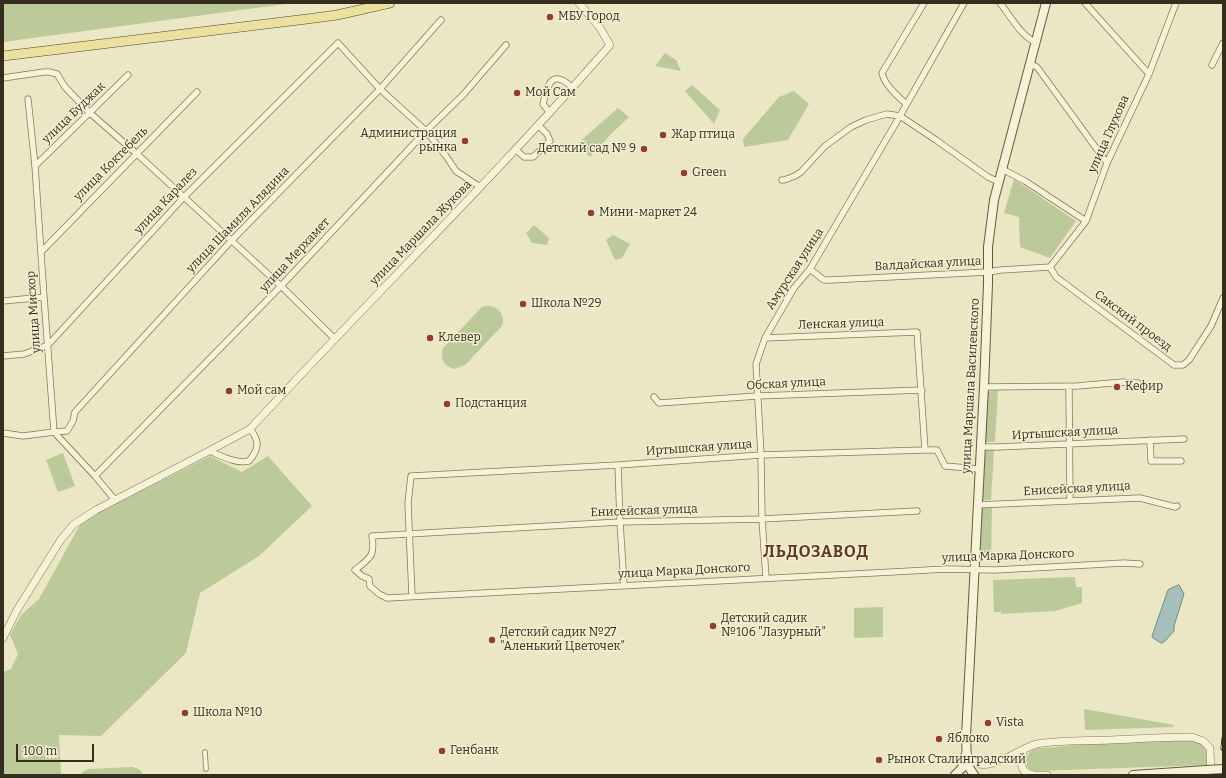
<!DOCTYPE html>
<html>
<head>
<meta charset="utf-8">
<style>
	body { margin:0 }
	#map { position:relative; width:1226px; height:778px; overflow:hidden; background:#ebe6c4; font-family:Bitter,serif }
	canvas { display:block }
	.frame { position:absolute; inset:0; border:4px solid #362d1f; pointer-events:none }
	.scale { position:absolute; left:16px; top:744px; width:78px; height:18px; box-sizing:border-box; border:2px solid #362d1f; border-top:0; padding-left:5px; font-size:12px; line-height:14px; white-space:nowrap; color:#362d1f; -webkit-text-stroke:3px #f3efd3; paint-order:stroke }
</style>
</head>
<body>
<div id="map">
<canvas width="1226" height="778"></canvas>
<div class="frame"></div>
<div class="scale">100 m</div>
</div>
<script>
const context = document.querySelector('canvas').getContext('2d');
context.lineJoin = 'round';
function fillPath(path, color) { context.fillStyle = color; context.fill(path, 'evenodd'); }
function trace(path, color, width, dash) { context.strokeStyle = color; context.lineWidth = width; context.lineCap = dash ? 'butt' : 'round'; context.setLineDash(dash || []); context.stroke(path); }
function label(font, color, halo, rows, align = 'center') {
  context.font = font + ' Bitter,serif'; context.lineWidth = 3; context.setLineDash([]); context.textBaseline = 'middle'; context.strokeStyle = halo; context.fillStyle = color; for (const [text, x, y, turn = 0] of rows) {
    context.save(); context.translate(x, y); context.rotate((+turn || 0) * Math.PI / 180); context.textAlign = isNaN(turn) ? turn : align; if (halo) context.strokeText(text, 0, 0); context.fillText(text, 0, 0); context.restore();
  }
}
const green = new Path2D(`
	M 3,3 L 293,3 L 3,42 Z
	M 665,53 L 676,60 L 681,71 L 655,66 Z
	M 692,85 L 720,110 L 714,124 L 685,91 Z
	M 794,91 L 809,104 L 788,140 L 744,147 L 743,139 L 779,97 Z
	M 618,108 L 629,117 L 610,135 L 590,157 L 577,144 Z
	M 1014,179 L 1076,221 L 1050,258 L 1020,247 L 1019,217 L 1004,213 Z
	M 534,225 L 549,238 L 547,245 L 532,243 L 526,233 Z
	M 613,235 L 630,244 L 622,258 L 615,260 L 606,240 Z
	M 485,306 C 497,304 506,315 502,326 L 465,365 L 454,369 C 443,366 440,358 443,348 L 482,307 Z
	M 998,389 L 995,442 L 985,442 L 988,392 Z
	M 984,450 L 994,450 L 991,500 L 980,500 Z
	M 63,453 L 75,486 L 58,492 L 46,460 Z
	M 210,456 L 242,472 L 268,456 L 312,506 L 259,556 L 200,593 L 186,653 L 101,736 L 59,735 L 61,775 L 3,775 L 3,672 L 11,669 L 18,654 L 10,635 L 21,615 L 39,599 L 82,521 Z
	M 981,508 L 992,508 L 991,558 L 979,558 Z
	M 1075,577 L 1076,587 L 1082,587 L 1082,603 L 1055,611 L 1001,614 L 1001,612 L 994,612 L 993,580 Z
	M 883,607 L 883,637 L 854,638 L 854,608 Z
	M 1084,709 L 1174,725 L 1173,727 L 1085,730 Z
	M 1194,739 C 1207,747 1207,749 1207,765 L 1036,771 C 1033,770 1030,770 1028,768 C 1024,763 1026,755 1031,751 C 1037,747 1048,748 1055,747 C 1101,742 1148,742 1194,739 Z
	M 133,767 L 140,770 L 143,775 L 80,775 L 84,771 L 89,769 Z`);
const water = new Path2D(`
	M 1179,585 L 1184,594 L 1174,626 L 1174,631 L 1164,642 L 1161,643 L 1153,638 L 1152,636 L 1168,590 Z`);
const pedestrian = new Path2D(`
	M 205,752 L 206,769`);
const minor = new Path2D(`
	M 1000,3 C 1009,14 1022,38 1036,42
	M 1085,3 L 1149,74
	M 1030,64 L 1037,67 L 1107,163
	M 1212,65 L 1223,43
	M 3,78 L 44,72 L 49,72 L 57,74 L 65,87 L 90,113 L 137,154 L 281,286 L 335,339
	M 28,99 L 35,166 L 44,297 L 54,432 L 95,476 L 115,500
	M 906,104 C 898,96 885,86 882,73 L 924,3
	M 550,113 L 543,104 C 548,83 552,68 573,88
	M 515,149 L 524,157 L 533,157 L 550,141 L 547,134 L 538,125
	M 35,166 L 128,75
	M 1002,169 L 1025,181 L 1086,221
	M 782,180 L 784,180 L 795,176 L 801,172 L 825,146 L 851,127 L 866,120 L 887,114 L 900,116 L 936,140 L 988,177 L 999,182
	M 41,252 L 197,92
	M 1050,267 L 1086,221 L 1107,163 L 1149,74 L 1176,3
	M 1050,267 L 1056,277 L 1174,365 L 1183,365 L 1189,360 L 1211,326 L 1223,298
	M 810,269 L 824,280 L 830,280 L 988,272 L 1001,270 L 1050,267
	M 3,301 L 44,297
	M 765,338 L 917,332 L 925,450
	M 3,356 L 24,354 L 48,345 L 184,197 L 338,43 L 380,89 L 426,131 L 446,156 L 456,171 L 480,187
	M 1069,386 L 1070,501
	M 984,387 L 1077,386 L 1123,382 L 1128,383 L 1138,383
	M 654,397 L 659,403 L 757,396 L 922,390
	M 3,433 L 23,436 L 54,432 L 67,431 L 73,421 L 75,412 L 231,241 L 380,89 L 441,20
	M 1150,440 L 1151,461 L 1181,461
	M 980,447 L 997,447 L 1184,439
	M 209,451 C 222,456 235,464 249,461 C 259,449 260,441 250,429
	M 618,465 L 620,522 L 624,585
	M 95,476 L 281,286 L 426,131 L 463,95 L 506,45
	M 977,505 L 1140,498 L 1175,507 L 1177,506
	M 917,511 L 762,519 L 620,522 L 372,536 C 375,557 370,558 355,570 L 362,576 L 369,579 L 370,586 L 379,594 L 387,598 L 892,572 L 946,569 L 995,570 L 1124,563 L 1140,564
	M 766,578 L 762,519 L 761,455 L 756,364 L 765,338 L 794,288 L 810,269 L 900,116 L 964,3
	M 412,596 L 408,503 L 411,476 L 618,465 L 761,455 L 925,450 L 937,450 L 945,466 L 979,469`);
const tertiary = new Path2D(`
	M 3,638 L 17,610 L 60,541 L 73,525 L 96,510 L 209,451 L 250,429 C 369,300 495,177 610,45 L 600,28 L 579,3
	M 1024,749 C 1021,757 1018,771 1030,774 C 1035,776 1041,775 1047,775
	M 966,753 C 968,755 969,758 971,760 C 988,775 1019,748 1037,744 C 1059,740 1087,741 1110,740 C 1137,739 1165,737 1192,737 L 1203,741 L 1210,748 L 1211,775`);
const secondary = new Path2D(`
	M 955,775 L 962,768 L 965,756
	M 974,775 L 967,764 L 966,736 L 984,387 L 988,284 L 988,247 L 994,200 L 1046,3
	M 1133,775 L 1206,770`);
const primary = new Path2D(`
	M 3,56 L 307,19 L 337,15 L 390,3`);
const rail = new Path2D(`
	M 1222,749 L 1223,738
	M 1222,775 L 1222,773`);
const secondaryBridge = new Path2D(`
	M 1206,770 L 1223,769`);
const markers = [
	[550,17,4,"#903e2f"],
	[517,93,4,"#903e2f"],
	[663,135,4,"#903e2f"],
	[465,141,4,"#903e2f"],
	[644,149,4,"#903e2f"],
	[684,173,4,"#903e2f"],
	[591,213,4,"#903e2f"],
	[523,304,4,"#903e2f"],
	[430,338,4,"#903e2f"],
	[1117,387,4,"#903e2f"],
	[229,391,4,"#903e2f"],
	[447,404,4,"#903e2f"],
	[713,626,4,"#903e2f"],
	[492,640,4,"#903e2f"],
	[185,713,4,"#903e2f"],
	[988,723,4,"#903e2f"],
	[939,739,4,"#903e2f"],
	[442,751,4,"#903e2f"],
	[879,760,4,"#903e2f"]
];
const poiNames = [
	["МБУ Город",558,17],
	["Мой Сам",525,93],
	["Администрация",457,134,"right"],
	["рынка",457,148,"right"],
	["Жар птица",671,135],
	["Детский сад № 9",636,149,"right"],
	["Green",692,173],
	["Мини-маркет 24",599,213],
	["Школа №29",531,304],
	["Клевер",438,338],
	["Кефир",1125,387],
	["Мой сам",237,391],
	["Подстанция",455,404],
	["Детский садик",721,619],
	["№106 \"Лазурный\"",721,633],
	["Детский садик №27",500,633],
	["\"Аленький Цветочек\"",500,647],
	["Школа №10",193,713],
	["Vista",996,723],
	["Яблоко",947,739],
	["Генбанк",450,751],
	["Рынок Сталинградский",887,760]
];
const streetNames = [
	["улица Буджак",74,113,-44],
	["улица Глухова",1109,134,-66],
	["улица Коктебель",111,164,-45],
	["улица Каралез",166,201,-47],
	["улица Шамиля Алядина",238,220,-46],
	["улица Маршала Жукова",421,233,-46],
	["улица Мерхамет",295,255,-47],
	["Валдайская улица",928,264,-3],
	["Амурская улица",795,269,-57],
	["улица Мисхор",34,312,-94],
	["Сакский проезд",1133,321,37],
	["Ленская улица",841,324,-2],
	["Обская улица",786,384,-3],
	["улица Маршала Василевского",971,386,-87],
	["Иртышская улица",1065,433,-3],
	["Иртышская улица",699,448,-4],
	["Енисейская улица",1077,489,-3],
	["Енисейская улица",644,511,-2],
	["улица Марка Донского",1008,556,-2],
	["улица Марка Донского",684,571,-3]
];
const districtNames = [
	["ЛЬДОЗАВОД",816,553]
];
fillPath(green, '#bcc999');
fillPath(water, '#a6bfbb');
trace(water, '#6d8c89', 1);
trace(pedestrian, '#85785c', 5.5);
trace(minor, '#85785c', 7);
trace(tertiary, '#85785c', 8);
trace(secondary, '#67593f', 10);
trace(primary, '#534630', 10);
trace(pedestrian, '#f7f2d7', 4);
trace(minor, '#f7f2d7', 5.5);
trace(tertiary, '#f7f2d7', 7);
trace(secondary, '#f7f2d7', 8);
trace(primary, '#ece09e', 9);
trace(rail, '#362d1f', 3);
trace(rail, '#f3efd3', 1.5, [4.5]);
trace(secondaryBridge, '#67593f', 10, []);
trace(secondaryBridge, '#f7f2d7', 8);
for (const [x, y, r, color] of markers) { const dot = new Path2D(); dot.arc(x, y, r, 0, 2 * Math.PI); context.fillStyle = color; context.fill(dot); trace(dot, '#f3efd3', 1.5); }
label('12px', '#362d1f', '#f3efd3', poiNames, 'left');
label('12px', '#362d1f', '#f3efd3', streetNames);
context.letterSpacing = '1px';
label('bold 16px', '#603821', '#f3efd3', districtNames);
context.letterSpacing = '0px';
</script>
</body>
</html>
